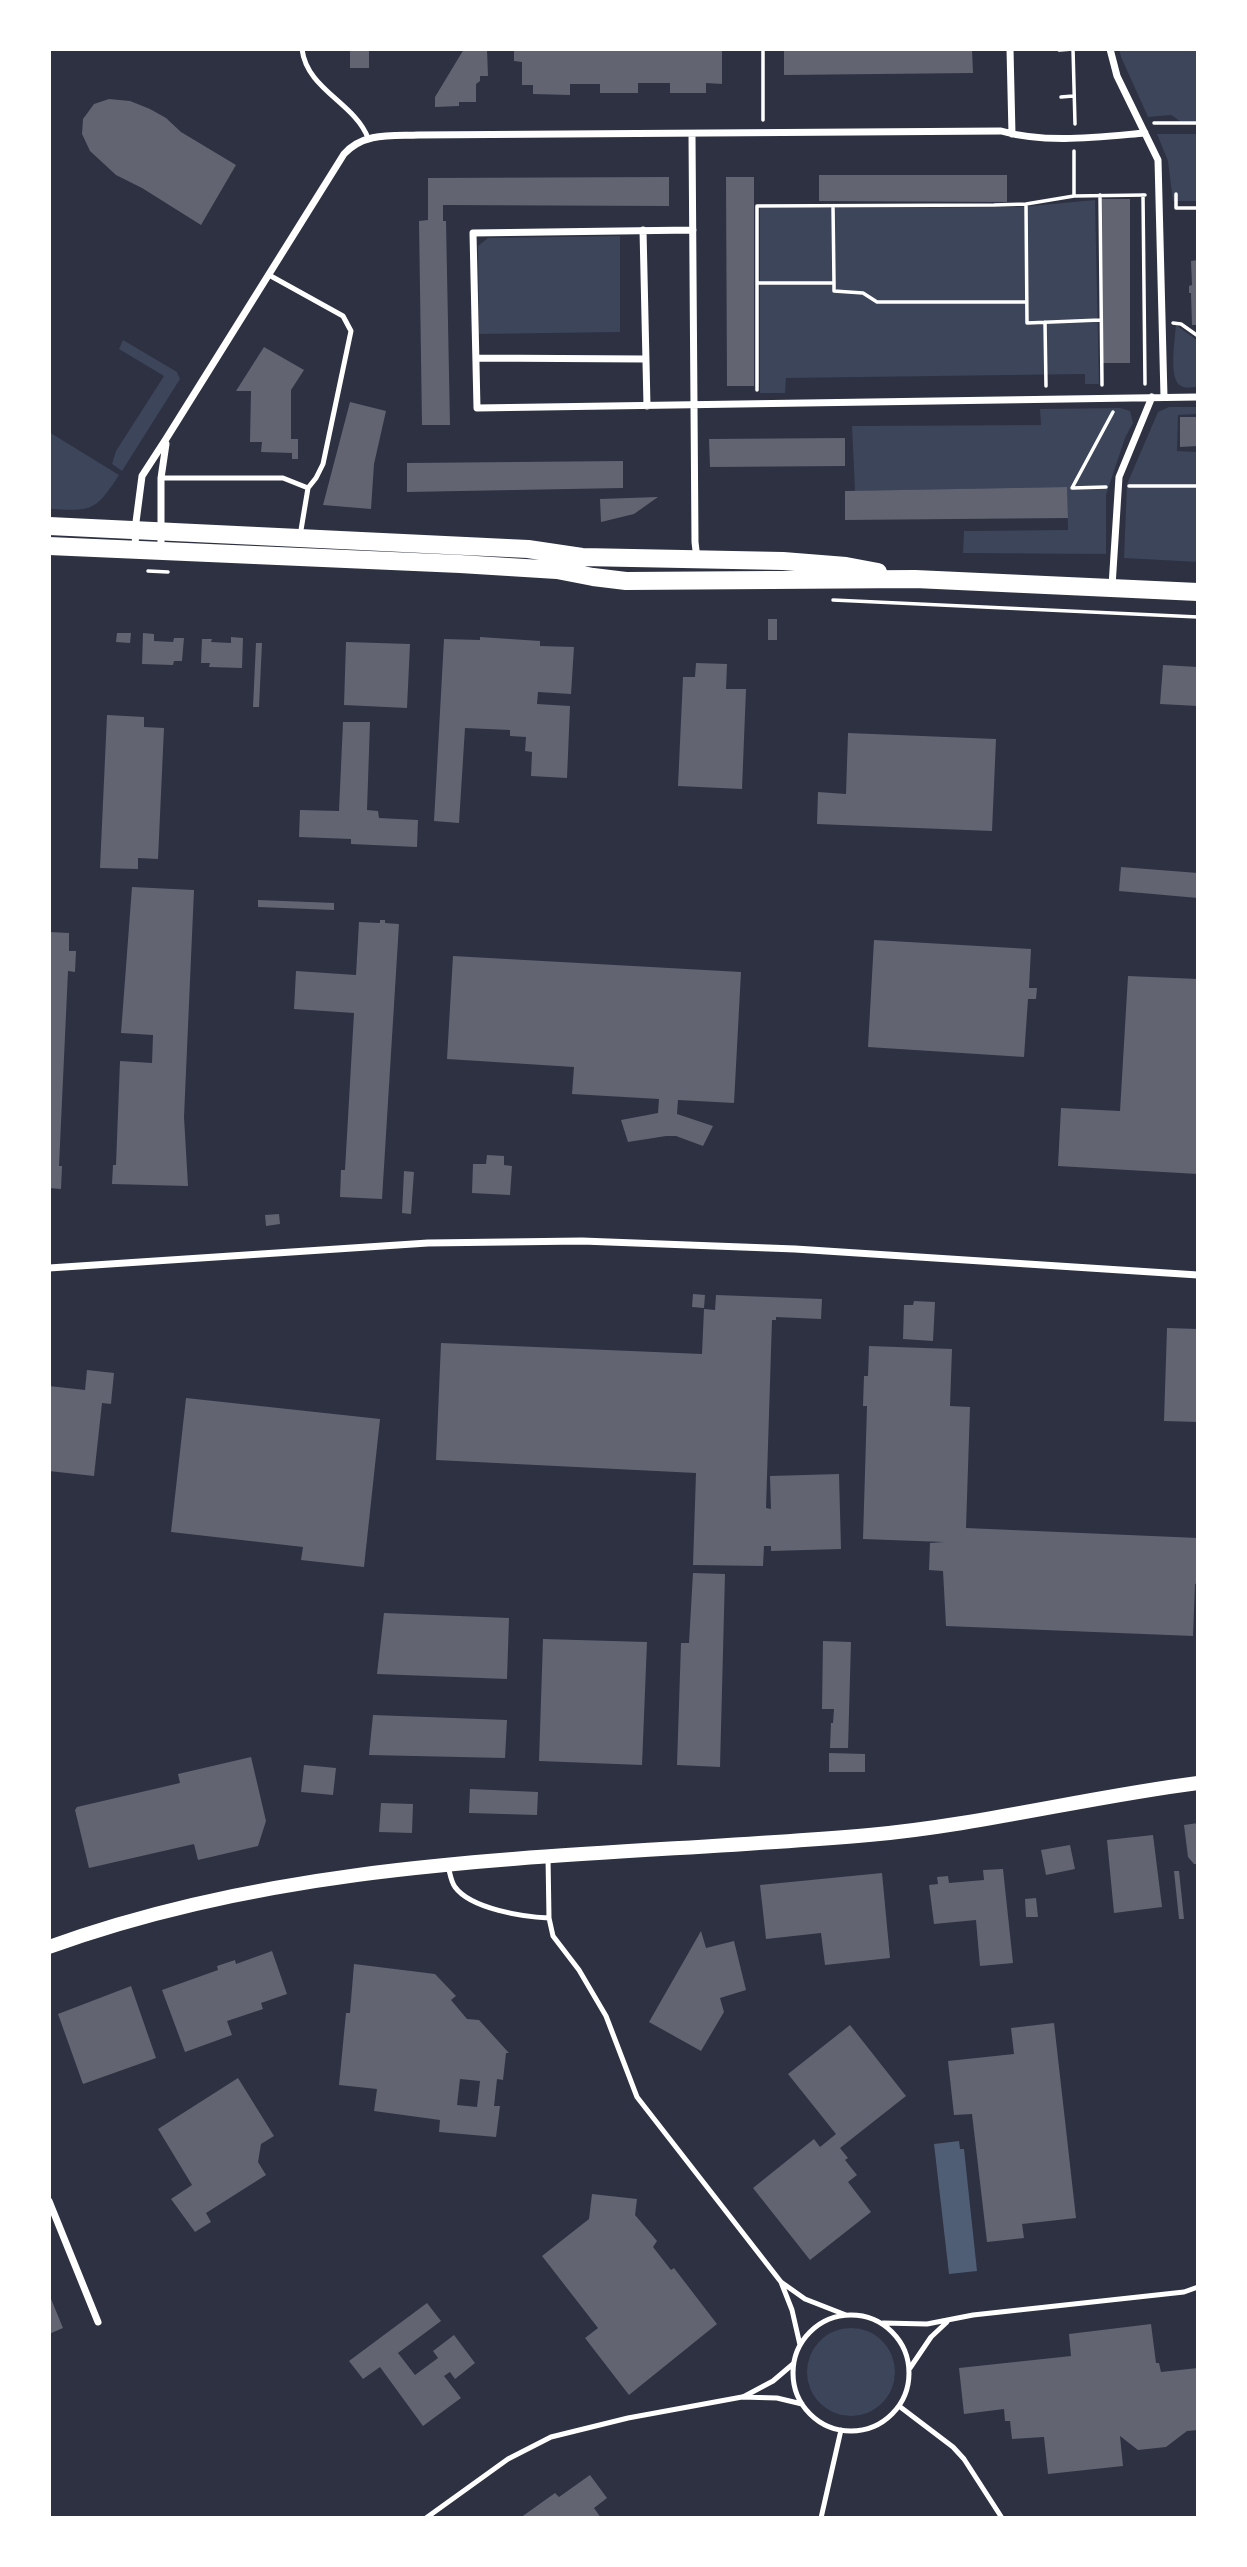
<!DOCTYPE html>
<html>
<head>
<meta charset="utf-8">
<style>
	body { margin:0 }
	#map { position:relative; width:1247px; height:2567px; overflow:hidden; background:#2d3142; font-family:Arial,sans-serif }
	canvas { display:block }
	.frame { position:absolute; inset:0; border:51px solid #fff; pointer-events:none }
</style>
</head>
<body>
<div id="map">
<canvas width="1247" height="2567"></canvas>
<div class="frame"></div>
</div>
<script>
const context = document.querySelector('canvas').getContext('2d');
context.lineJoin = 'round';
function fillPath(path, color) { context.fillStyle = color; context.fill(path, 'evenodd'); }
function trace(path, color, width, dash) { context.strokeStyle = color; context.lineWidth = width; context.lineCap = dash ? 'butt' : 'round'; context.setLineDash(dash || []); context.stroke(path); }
const green = new Path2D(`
	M 1119,49 L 1198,49 L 1198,121 L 1180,121 L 1171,115 L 1148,117 L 1121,57 Z
	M 1157,134 L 1198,134 L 1198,201 L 1173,201 L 1168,161 Z
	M 1095,200 L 1099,384 L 1085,384 L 1085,374 L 786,378 L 785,393 L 760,393 L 760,208 L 1020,207 Z
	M 620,236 L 620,332 L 479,334 L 478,246 L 488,238 Z
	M 1176,325 L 1198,341 L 1198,387 C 1193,387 1185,389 1181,386 C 1168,380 1175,338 1176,325 Z
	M 123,340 L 177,372 L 180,379 L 122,471 L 112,464 L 116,451 L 164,376 L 119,349 Z
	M 1169,407 L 1198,407 L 1198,414 L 1178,415 L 1177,451 L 1198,452 L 1198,562 L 1124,558 L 1127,484 L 1158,412 Z
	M 1120,408 L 1130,411 L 1133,423 L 1125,438 L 1106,495 L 1106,554 L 963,553 L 964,531 L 1068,530 L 1067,487 L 855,491 L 852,426 L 1041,425 L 1040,409 Z
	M 49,432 L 119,475 C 95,512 92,511 49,509 Z
	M807 2372a44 44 0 1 1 88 0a44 44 0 1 1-88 0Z`);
const water = new Path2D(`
	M 959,2141 L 960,2149 L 964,2149 L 977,2271 L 949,2274 L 934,2144 Z`);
const building = new Path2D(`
	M 350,49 L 369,49 L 369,68 L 350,68 Z
	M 464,49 L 487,49 L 488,76 L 480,76 L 480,81 L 476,84 L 476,102 L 459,102 L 459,106 L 435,107 L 435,97 Z
	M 514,49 L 722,49 L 722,84 L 706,83 L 706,93 L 670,93 L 670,83 L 638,83 L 638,93 L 600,93 L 600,84 L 570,84 L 570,95 L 533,94 L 533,85 L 522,85 L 522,62 L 514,61 Z
	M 784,49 L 972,49 L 973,73 L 784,75 Z
	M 109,99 L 130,101 L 150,109 L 166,118 L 181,132 L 236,165 L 201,225 L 142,188 L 116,175 L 90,151 L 82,134 L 83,119 L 94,104 Z
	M 819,175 L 1007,175 L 1007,202 L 819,201 Z
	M 669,177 L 669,206 L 443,205 L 443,221 L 446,221 L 450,425 L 422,425 L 419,221 L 428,220 L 428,178 Z
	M 726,177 L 754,177 L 754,386 L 727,386 Z
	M 1102,199 L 1130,199 L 1130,363 L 1103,363 Z
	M 1198,260 L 1198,325 L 1192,325 L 1191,293 L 1189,293 L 1189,286 L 1192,285 L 1191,261 Z
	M 264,347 L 304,370 L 291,390 L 291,439 L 298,439 L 298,459 L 292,459 L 292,453 L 261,452 L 262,442 L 250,442 L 251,391 L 236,391 Z
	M 350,402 L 386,411 L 374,464 L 371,509 L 323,505 Z
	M 1180,417 L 1198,417 L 1198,446 L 1180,447 Z
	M 845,438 L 845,466 L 710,467 L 709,439 Z
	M 623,461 L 623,488 L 407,492 L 407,463 Z
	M 1067,487 L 1068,518 L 845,520 L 845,491 Z
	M 658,497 L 634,514 L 601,522 L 600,499 Z
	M 768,619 L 777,619 L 777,640 L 768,640 Z
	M 117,633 L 131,633 L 130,643 L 116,642 Z
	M 143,633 L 154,634 L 154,641 L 173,642 L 174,638 L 184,638 L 182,661 L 174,661 L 173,665 L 142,664 Z
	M 231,637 L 243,638 L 242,668 L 209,667 L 210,663 L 201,663 L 202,639 L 212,639 L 211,642 L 231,643 Z
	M 480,637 L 540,641 L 540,646 L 574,647 L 571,694 L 538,692 L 537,704 L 570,706 L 567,778 L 531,776 L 532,752 L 525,751 L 526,737 L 510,736 L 510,730 L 465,728 L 459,823 L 434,821 L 444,639 L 480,640 Z
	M 346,642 L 410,644 L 407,708 L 344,705 Z
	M 256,643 L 262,643 L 259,707 L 253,707 Z
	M 696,663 L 727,664 L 726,689 L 746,689 L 742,789 L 678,786 L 683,677 L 695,677 Z
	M 1163,665 L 1198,667 L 1198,706 L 1160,704 Z
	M 107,715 L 144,717 L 144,727 L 164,728 L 158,859 L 138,858 L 138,869 L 100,868 Z
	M 343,722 L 370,722 L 367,810 L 378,811 L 379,818 L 418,820 L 417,847 L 351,844 L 351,839 L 299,837 L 300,810 L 339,811 Z
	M 848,733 L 996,739 L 992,831 L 817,824 L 818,792 L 846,794 Z
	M 1121,867 L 1198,873 L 1198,898 L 1119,891 Z
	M 132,887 L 194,890 L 184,1117 L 188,1186 L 112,1184 L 113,1165 L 116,1165 L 120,1061 L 152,1063 L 153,1035 L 121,1033 Z
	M 258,900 L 334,903 L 334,910 L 258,907 Z
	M 380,920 L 385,920 L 385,923 L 399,924 L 382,1199 L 340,1197 L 341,1170 L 345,1170 L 354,1013 L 294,1009 L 296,971 L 356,975 L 359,922 L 380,923 Z
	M 49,932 L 69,933 L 69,951 L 76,951 L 75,972 L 68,971 L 59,1166 L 62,1166 L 61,1189 L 49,1188 Z
	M 874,940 L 1031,949 L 1029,988 L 1037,988 L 1036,999 L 1028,999 L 1024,1057 L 868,1047 Z
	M 453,956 L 741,972 L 734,1103 L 678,1100 L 677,1114 L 713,1126 L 703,1146 L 676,1136 L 666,1136 L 628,1142 L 621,1120 L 658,1113 L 659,1099 L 572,1094 L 574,1067 L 447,1059 Z
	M 1128,976 L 1198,979 L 1198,1174 L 1058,1166 L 1061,1108 L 1120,1111 Z
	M 487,1155 L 504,1156 L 504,1165 L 512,1166 L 510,1195 L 472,1193 L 473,1164 L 486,1164 Z
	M 404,1171 L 414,1172 L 411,1214 L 402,1213 Z
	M 279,1214 L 280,1224 L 266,1226 L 265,1215 Z
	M 693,1294 L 705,1295 L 704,1308 L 692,1307 Z
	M 716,1295 L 822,1299 L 821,1319 L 776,1317 L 776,1320 L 772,1320 L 766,1508 L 771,1509 L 770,1476 L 839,1474 L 841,1549 L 771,1551 L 771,1546 L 764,1546 L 763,1566 L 693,1565 L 696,1473 L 436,1460 L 441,1343 L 702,1354 L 704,1309 L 715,1310 Z
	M 914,1301 L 935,1302 L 933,1341 L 903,1339 L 904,1305 L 913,1305 Z
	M 1167,1328 L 1198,1329 L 1198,1422 L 1164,1421 Z
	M 869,1346 L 952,1349 L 950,1406 L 970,1407 L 966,1528 L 1198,1538 L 1198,1583 L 1195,1584 L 1193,1636 L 946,1626 L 943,1571 L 929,1570 L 930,1543 L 944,1542 L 863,1539 L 867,1406 L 863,1406 L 864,1376 L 868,1376 Z
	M 87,1370 L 114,1373 L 111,1404 L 102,1403 L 94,1476 L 49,1471 L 49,1386 L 85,1390 Z
	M 186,1398 L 380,1419 L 364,1567 L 301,1560 L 303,1547 L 171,1532 Z
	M 693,1573 L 725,1574 L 720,1767 L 677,1765 L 681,1643 L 689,1643 Z
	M 384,1613 L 509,1618 L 507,1679 L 377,1674 Z
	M 543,1639 L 647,1642 L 642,1765 L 539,1761 Z
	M 823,1641 L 851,1642 L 848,1748 L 830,1748 L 831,1723 L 833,1723 L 834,1709 L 822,1709 Z
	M 373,1715 L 507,1720 L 505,1758 L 369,1755 Z
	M 829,1753 L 865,1754 L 865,1772 L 829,1772 Z
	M 251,1757 L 266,1821 L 258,1846 L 198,1860 L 194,1844 L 89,1868 L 75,1810 L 77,1807 L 180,1783 L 178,1774 Z
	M 304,1765 L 336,1768 L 333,1795 L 301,1792 Z
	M 470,1789 L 538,1792 L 537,1815 L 469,1813 Z
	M 381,1803 L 413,1804 L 412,1833 L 379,1832 Z
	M 1198,1823 L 1198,1864 L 1194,1864 L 1188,1857 L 1184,1825 Z
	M 1153,1835 L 1162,1907 L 1114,1913 L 1107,1840 Z
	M 1070,1845 L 1075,1869 L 1046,1875 L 1041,1850 Z
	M 1003,1869 L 1013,1963 L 980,1966 L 976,1920 L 934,1924 L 929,1885 L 938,1884 L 937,1877 L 948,1876 L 949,1883 L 984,1880 L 983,1870 Z
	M 1174,1871 L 1179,1871 L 1184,1919 L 1179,1919 Z
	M 882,1873 L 890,1958 L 825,1965 L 821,1933 L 766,1939 L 760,1885 Z
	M 1036,1898 L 1038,1917 L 1026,1917 L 1025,1899 Z
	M 701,1931 L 706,1948 L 734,1941 L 746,1990 L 720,1998 L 724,2012 L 701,2051 L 649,2022 Z
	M 272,1951 L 287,1994 L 261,2003 L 263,2009 L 227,2021 L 232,2035 L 185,2052 L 162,1990 L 218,1970 L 217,1966 L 235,1960 L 236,1964 Z
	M 354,1964 L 435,1974 L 456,1996 L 451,2000 L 467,2019 L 479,2020 L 509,2053 L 506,2053 L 503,2080 L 497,2079 L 494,2106 L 500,2106 L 496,2137 L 439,2132 L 440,2120 L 374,2111 L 377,2089 L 339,2085 L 346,2013 L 350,2013 ZM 460,2079 L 480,2081 L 477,2107 L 457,2105 Z
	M 131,1986 L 156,2058 L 83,2084 L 58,2014 Z
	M 1054,2023 L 1076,2218 L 1022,2224 L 1024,2238 L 987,2242 L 972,2114 L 954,2115 L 948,2061 L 1014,2054 L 1011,2028 Z
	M 850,2025 L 906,2096 L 840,2148 L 848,2158 L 845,2160 L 857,2175 L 848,2182 L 871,2212 L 810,2260 L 753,2188 L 814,2139 L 820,2147 L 836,2134 L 788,2074 Z
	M 238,2078 L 274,2136 L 261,2144 L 258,2162 L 266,2175 L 206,2213 L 211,2222 L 195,2232 L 171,2199 L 192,2185 L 158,2129 Z
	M 592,2194 L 637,2199 L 635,2215 L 657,2241 L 653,2247 L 671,2270 L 674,2268 L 717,2324 L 629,2395 L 585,2338 L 598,2328 L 542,2256 L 589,2219 Z
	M 49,2294 L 63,2328 L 49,2334 Z
	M 427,2303 L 441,2321 L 398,2353 L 415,2375 L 438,2358 L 433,2351 L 454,2335 L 475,2363 L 455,2379 L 450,2372 L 444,2376 L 461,2398 L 423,2426 L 380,2367 L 363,2379 L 349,2361 Z
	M 1151,2324 L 1156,2363 L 1159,2363 L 1161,2372 L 1198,2368 L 1198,2430 L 1187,2431 L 1166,2447 L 1138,2450 L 1120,2436 L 1123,2466 L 1048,2474 L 1044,2437 L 1012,2439 L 1010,2421 L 1005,2421 L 1004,2409 L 964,2414 L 959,2368 L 1071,2356 L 1069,2334 Z
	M 590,2475 L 607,2498 L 594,2508 L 601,2518 L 520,2518 L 555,2493 L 559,2497 Z`);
const path = new Path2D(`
	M 763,49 L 763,120
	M 1059,50 L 1073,49 L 1075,124
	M 1061,97 L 1073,96
	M 1154,123 L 1198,123
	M 1176,194 L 1176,208 L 1198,208
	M 1100,195 L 1102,385
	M 1143,195 L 1145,384
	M 1074,196 L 1074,151
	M 1026,204 L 1027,323 L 1100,320
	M 757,283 L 834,283 L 833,206
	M 834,283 L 834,291 L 863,293 L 877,302 L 1026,302
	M 1045,322 L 1046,386
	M 1173,323 L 1181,324 L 1198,336
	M 757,390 L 757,206 L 994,205 L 1026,204 L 1074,196 L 1145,195
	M 1129,486 L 1198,486
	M 1106,487 L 1072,488 L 1113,412
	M 148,571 L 168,572
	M 833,600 L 1198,617`);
const service = new Path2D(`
	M 302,49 C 307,90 354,102 368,138
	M 269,275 L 343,316 L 351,331 L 323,464 L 316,478 L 308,488 L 300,536
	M 161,478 L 283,478 L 308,488
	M 548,1857 L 549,1918 L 553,1936 L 579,1970 L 606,2016 L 637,2097 L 781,2282 L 792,2310 L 800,2345
	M 448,1866 C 450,1873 451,1882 455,1887 C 471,1909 524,1917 549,1918
	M 781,2282 L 805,2299 L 846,2315
	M793 2373a58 58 0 1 1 116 0a58 58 0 1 1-116 0Z
	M 883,2323 L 927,2324 L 973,2315 L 1184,2292 L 1198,2287
	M 910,2368 L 931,2337 L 947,2322
	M 743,2397 L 773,2381 L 793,2364
	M 899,2406 L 953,2447 L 964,2459 L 1002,2518
	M 426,2518 L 508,2459 L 551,2437 L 628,2418 L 742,2397 L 777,2398 L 802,2404
	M 821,2518 L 841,2430`);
const minor = new Path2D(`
	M 1010,49 L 1012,134
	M 1110,49 L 1117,76 L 1158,160 L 1164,397
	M 692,135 L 695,542 L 697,559
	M 643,230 L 647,406
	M 693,230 L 473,233 L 477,408 L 1198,397
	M 476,358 L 645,359
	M 135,550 L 136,522 L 142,476 L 166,439 L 344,154 C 364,132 392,136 418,135 L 1001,131 C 1046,144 1099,137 1145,133
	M 161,550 L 161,478 L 166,444
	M 1112,586 L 1119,477 L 1152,397
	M 49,1268 L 428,1243 L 582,1241 L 795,1249 L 1198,1275
	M 49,2201 L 98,2322`);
const secondary = new Path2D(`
	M 49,1947 C 314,1851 592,1859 869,1835 C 980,1825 1088,1797 1198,1783`);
const primary = new Path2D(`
	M 49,526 L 528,549 L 582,557 L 783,561 L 846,566 L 878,572
	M 49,546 L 460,564 L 557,570 L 593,577 L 626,581 L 915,579 L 1198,592`);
fillPath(green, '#3c4559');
fillPath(water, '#4f5d75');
fillPath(building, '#626471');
trace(path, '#fff', 3.5);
trace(service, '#fff', 5);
trace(minor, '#fff', 7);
trace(secondary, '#fff', 14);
trace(primary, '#fff', 18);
</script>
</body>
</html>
